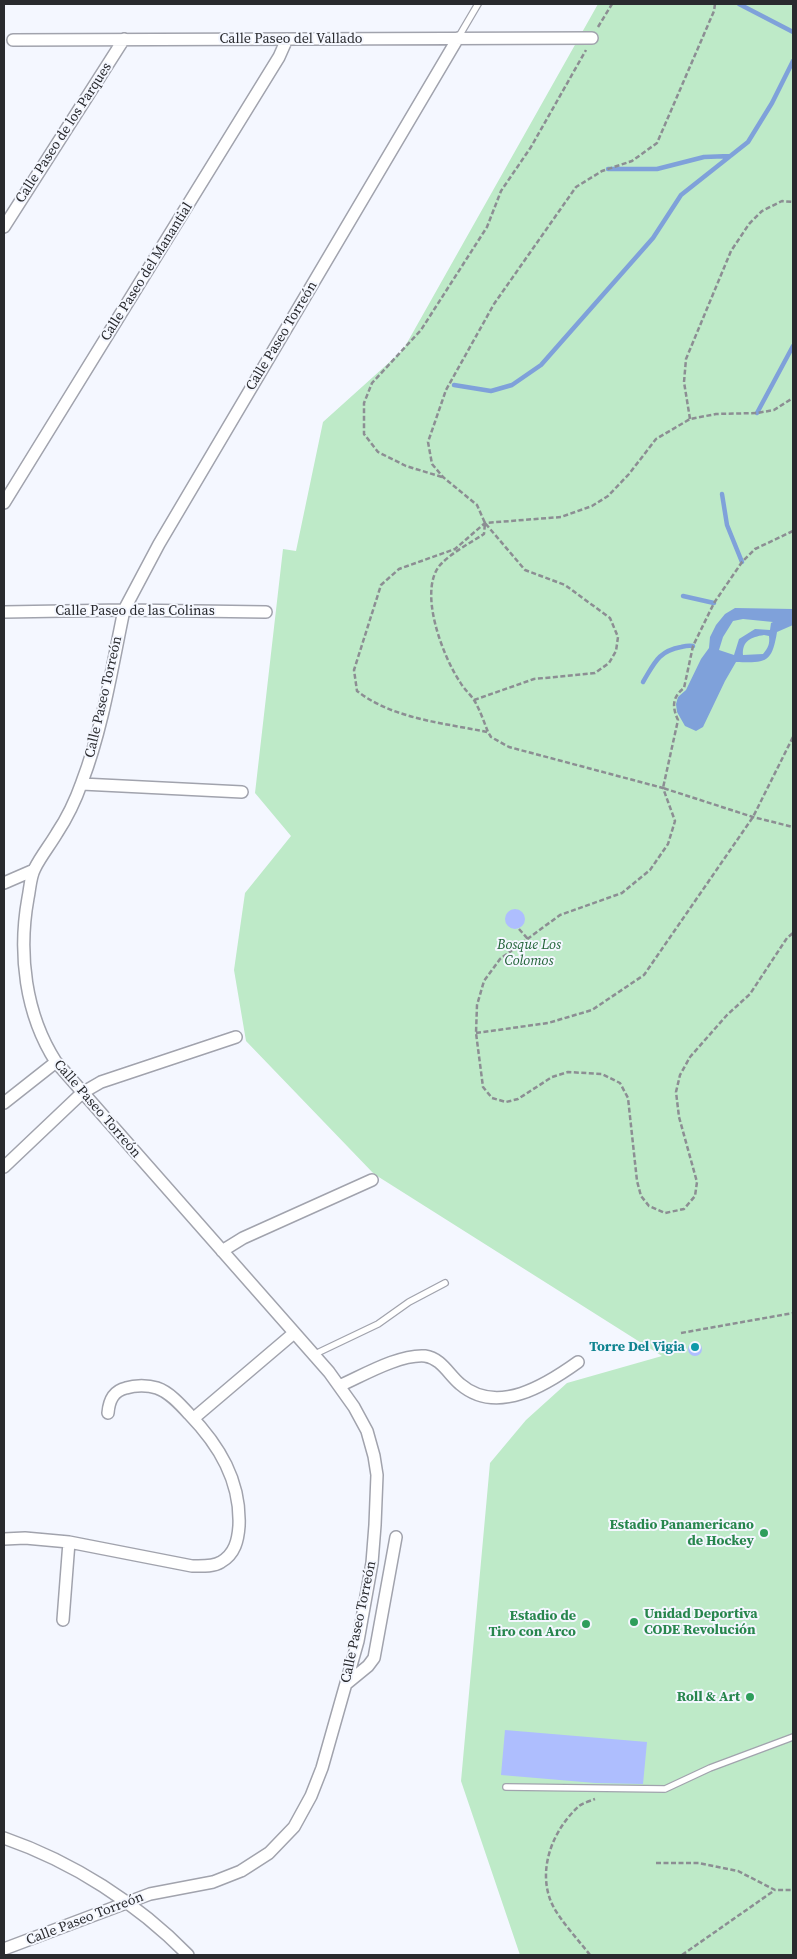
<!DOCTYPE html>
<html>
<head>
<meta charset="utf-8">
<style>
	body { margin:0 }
	#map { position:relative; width:797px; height:1959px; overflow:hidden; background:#f4f7ff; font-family:"Source Serif 4",serif }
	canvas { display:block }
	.frame { position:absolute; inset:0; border:5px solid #292a2e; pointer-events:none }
</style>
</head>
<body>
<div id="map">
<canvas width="797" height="1959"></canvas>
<div class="frame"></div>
</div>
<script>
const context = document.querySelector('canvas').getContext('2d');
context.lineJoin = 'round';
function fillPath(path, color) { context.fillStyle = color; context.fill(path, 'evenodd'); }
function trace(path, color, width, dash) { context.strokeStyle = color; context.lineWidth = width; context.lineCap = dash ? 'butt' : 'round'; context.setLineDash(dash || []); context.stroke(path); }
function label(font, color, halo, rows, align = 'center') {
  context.font = font + ' "Source Serif 4",serif'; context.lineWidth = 4; context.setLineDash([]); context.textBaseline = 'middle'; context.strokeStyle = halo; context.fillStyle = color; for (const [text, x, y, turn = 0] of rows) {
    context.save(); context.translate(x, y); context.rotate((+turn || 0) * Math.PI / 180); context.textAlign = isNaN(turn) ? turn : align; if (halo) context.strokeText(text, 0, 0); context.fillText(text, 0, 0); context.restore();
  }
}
const green = new Path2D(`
	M 598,4 L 793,4 L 793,1955 L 520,1955 L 461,1781 L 490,1463 L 526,1420 L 567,1383 L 662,1356 L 374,1174 L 246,1041 L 234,970 L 245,893 L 291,836 L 255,793 L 283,549 L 296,551 L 323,422 L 403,350 Z`);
const water = new Path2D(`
	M 735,608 L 793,609 L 793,625 L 777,632 C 772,663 766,663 736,662 L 725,681 L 703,727 L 696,731 L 685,726 L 677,712 L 676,704 L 678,697 L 686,690 L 701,659 L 709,648 L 710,637 L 716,625 L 725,614 ZM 743,619 L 773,622 L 771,623 L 770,630 L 755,629 L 739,639 L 734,655 L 719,650 L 723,637 L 733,621 ZM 764,635 L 769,636 C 770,644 768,648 763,654 L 743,655 C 742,641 751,637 764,635 Z`);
const stream = new Path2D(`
	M 739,4 L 793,32
	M 608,169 L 657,169 L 704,157 L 730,156
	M 454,385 L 491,391 L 512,385 L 541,365 L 653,238 L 681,195 L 748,142 L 772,103 L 793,61
	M 757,413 L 793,346
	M 722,494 L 727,525 L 742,562
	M 683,596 L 714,603
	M 643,682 C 654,664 658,651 681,647 C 685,646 688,645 693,646`);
const building = new Path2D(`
	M505 919a10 10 0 1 1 20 0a10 10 0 1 1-20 0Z
	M688 1349a7 7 0 1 1 14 0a7 7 0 1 1-14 0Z
	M 505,1730 L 647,1742 L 643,1784 L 595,1783 L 501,1775 Z`);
const path = new Path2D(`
	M 715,4 L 714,11 L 657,143 L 632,161 L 602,171 L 576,187 L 494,304 L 446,390 L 428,442 L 432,464 L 443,477 L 477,505 L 485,523 L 484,534 C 470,543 453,552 442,563 C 416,588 443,657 460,682 C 464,689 470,694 474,700 C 480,710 484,722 488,732 L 491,737 L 509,747 L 663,788 L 675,821 L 668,844 L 650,870 L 622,893 L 560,915 L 500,959 L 484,981 L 477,1005 L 476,1033 L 483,1087 L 492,1098 L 506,1102 L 518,1099 L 552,1077 L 568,1072 L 602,1074 L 620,1083 L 628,1098 L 637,1181 L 641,1196 L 649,1206 L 665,1213 L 684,1209 L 695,1196 L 697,1182 L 679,1117 L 676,1092 L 680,1075 L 690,1057 L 727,1015 L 750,994 L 787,938 L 793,933
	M 598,27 L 612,4
	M 690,419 L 684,382 L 686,359 L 731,251 L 749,224 L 762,211 L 782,201 L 793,202
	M 442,477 L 406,466 L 378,452 L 364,434 L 364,403 L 372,383 L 421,330 L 487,227 L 501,191 L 531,147 L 586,50
	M 793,531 L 755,549 L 742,562 L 714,603 L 693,646 L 684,688 C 672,697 672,707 678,720 L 663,788 L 753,817 L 793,827
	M 474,700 L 534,679 L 595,673 L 609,663 L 616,651 L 618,637 L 610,618 L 565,585 L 525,570 L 485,523
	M 487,732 C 444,723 393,719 357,691 L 354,670 L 381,585 L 399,569 L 455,549 L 485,523 L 561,517 L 592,506 L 608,496 L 629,474 L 656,439 L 690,419 L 716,414 L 757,413 L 774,410 L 793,398
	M 519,929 L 528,939
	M 476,1033 L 548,1023 L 592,1010 L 644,975 L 753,817 L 793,737
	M 681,1333 L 793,1313
	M 656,1863 L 699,1863 L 738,1871 L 775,1890 L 793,1890
	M 590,1955 C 580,1942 560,1920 553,1906 C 536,1872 552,1831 578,1807 C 582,1803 590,1801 595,1799
	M 682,1955 L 775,1890`);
const lane = new Path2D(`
	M 458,38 L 478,4
	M 313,1355 L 378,1324 L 409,1302 L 445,1283
	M 506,1787 L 665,1789 L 710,1768 L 793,1737`);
const street = new Path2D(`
	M 13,40 L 592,38
	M 4,227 L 124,39
	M 4,503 L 279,57 L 287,39
	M 4,612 L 124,610 L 266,612
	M 82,784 L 242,792
	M 4,883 L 34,870
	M 4,1103 L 56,1062
	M 4,1167 L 82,1093 L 101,1082 L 236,1037
	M 222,1251 L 243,1238 L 372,1180
	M 339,1386 C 362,1376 399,1354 425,1356 C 441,1358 449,1375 460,1384 C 497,1416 546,1385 578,1362
	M 194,1418 L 294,1333
	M 4,1539 L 25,1538 L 69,1542 L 192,1566 C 201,1566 213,1567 221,1562 C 235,1554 238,1540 239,1526 C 241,1481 219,1445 189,1414 C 180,1404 169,1392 157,1388 C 148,1385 135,1385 126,1388 C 113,1391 109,1401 108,1413
	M 63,1620 L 69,1542
	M 346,1684 L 368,1666 L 374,1658 L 396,1537
	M 4,1838 C 73,1862 137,1903 188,1955
	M 4,1949 L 150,1894 L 213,1882 L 241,1871 L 269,1853 L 294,1827 L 311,1796 L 322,1768 L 358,1641 L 372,1563 L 375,1525 L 377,1475 L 374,1456 L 367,1431 L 354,1407 L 329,1372 L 56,1062 C 25,1014 18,953 28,898 C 30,889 30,877 35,868 C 41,856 50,845 57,833 C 67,818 76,799 82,782 C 103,727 112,667 124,610 L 159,544 L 458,38`);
const markers = [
	[695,1347,5,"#0f9aa8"],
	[764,1533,5,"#2e9e5b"],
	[634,1622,5,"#2e9e5b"],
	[586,1624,5,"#2e9e5b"],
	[750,1697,5,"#2e9e5b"]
];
const streetNames = [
	["Calle Paseo del Vallado",291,39],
	["Calle Paseo de los Parques",64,133,-57],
	["Calle Paseo del Manantial",147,272,-58],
	["Calle Paseo Torreón",282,336,-59],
	["Calle Paseo de las Colinas",135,611],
	["Calle Paseo Torreón",104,697,-77],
	["Calle Paseo Torreón",97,1109,49],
	["Calle Paseo Torreón",359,1622,-78],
	["Calle Paseo Torreón",85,1919,-21]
];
const parkNames = [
	["Bosque Los",529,945],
	["Colomos",529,961]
];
const cultureNames = [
	["Torre Del Vigia",685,1347]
];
const leisureNames = [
	["Estadio Panamericano",754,1525],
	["de Hockey",754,1541],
	["Unidad Deportiva",644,1614,"left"],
	["CODE Revolución",644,1630,"left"],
	["Estadio de",576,1616],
	["Tiro con Arco",576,1632],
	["Roll & Art",740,1697]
];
fillPath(green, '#beeac8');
fillPath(water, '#7fa1da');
trace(stream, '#7fa1da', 4.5);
fillPath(building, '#aebefe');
trace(lane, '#a1a3ad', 8);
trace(street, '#a1a3ad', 14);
trace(path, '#8c8e93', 2.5, [5, 2.5]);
trace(lane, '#fff', 5.5);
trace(street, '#fff', 11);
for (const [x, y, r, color] of markers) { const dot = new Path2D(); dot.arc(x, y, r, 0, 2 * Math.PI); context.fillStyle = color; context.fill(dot); trace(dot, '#f4f7ff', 2); }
label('14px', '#292a2e', '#f4f7ff', streetNames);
label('italic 14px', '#206236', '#f4f7ff', parkNames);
label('bold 14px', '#0d838f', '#f4f7ff', cultureNames, 'right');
label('bold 14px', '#27864d', '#f4f7ff', leisureNames, 'right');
</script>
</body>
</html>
